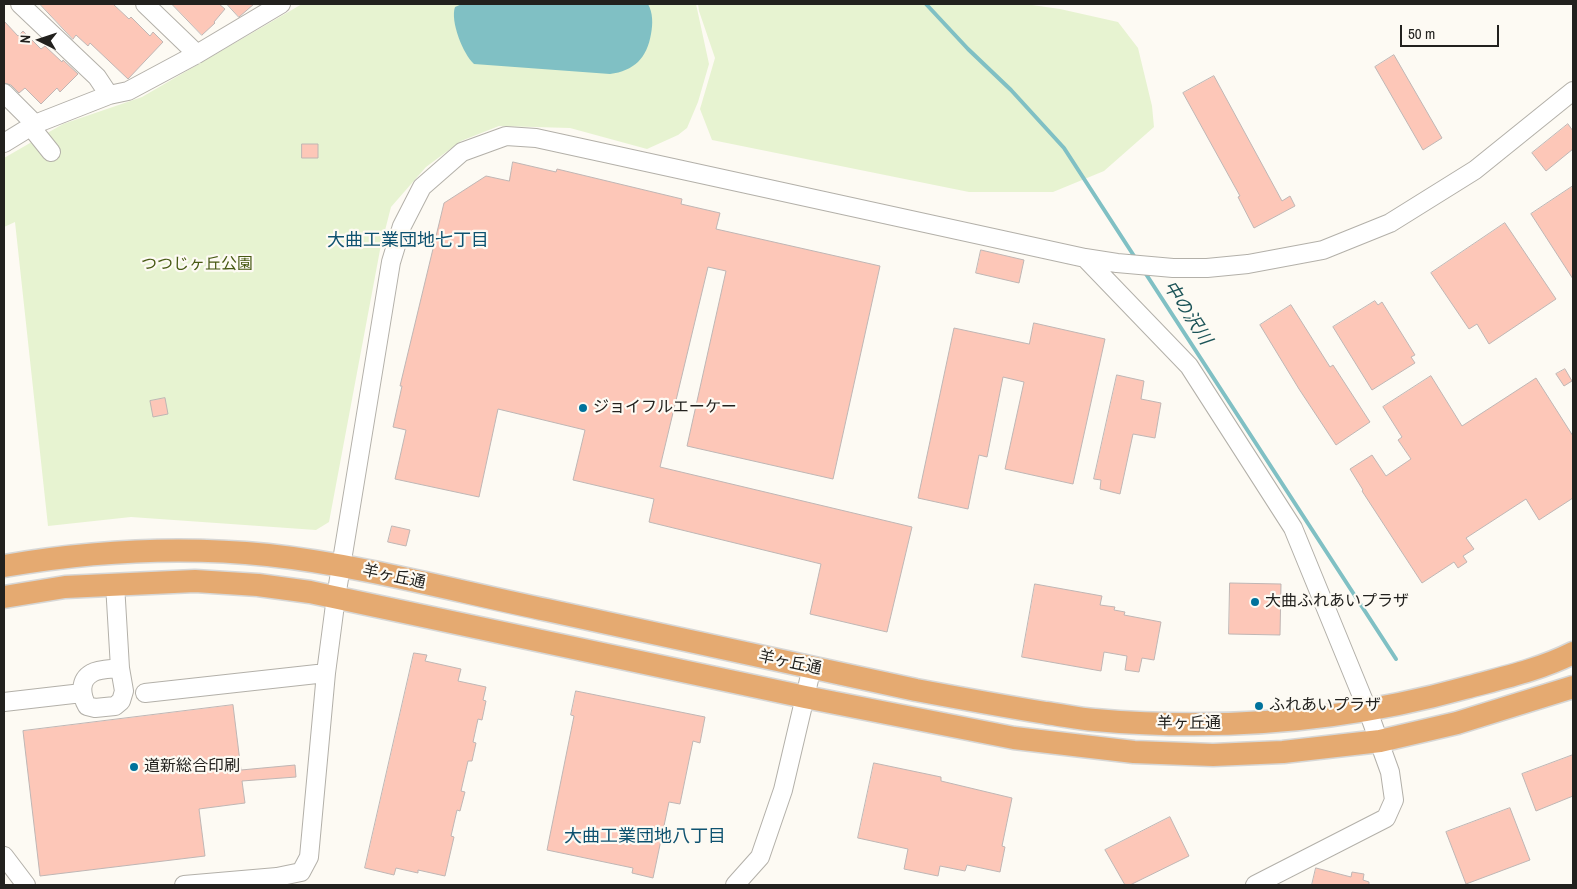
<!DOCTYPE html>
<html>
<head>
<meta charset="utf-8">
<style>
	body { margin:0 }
	#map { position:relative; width:1577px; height:889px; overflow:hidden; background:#fdfaf3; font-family:"Archivo Narrow",sans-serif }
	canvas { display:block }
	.frame { position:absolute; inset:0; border:5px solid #22211e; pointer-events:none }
	.north { position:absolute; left:15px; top:15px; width:50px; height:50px; -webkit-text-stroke:4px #fdfaf3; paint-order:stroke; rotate:274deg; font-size:14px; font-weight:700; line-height:20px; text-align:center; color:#22211e }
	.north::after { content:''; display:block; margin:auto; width:18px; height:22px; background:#22211e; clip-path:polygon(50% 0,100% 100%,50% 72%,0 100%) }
	.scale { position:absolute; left:1400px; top:25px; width:99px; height:22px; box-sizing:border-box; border:2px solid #22211e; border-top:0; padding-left:6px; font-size:15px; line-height:18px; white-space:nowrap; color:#22211e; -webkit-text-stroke:4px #fdfaf3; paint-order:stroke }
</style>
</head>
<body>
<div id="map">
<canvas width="1577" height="889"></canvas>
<div class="frame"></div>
<div class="north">N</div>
<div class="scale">50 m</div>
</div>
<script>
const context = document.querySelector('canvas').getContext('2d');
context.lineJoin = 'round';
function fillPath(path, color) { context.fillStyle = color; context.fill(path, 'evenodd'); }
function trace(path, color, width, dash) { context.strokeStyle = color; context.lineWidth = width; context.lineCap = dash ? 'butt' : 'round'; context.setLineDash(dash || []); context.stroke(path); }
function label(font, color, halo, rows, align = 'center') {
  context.font = font + ' "Archivo Narrow","Noto Sans JP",sans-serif'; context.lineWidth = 4.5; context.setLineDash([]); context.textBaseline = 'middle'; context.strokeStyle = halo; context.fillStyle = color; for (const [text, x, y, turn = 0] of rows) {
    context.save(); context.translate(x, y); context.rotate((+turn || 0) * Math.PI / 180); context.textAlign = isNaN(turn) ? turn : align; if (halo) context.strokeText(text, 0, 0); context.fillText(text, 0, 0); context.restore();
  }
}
const green = new Path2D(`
	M 302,4 L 696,4 L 709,64 L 698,102 L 687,128 L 678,135 L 647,149 L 570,128 L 499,126 L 461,141 L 426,167 L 391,207 L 380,250 L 329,522 L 316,530 L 131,517 L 48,526 L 15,222 L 4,227 L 4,158 L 63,124 L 142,97 Z
	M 698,4 L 1025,4 L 1060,9 L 1118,22 L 1138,48 L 1152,106 L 1154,127 L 1104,171 L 1053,192 L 969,192 L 712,140 L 700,109 L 715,58 L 699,11 Z`);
const water = new Path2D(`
	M 462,4 L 648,4 C 653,13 653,24 651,34 C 647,58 634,71 610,74 L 474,64 C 463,54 450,21 455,7 Z`);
const stream = new Path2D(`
	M 926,4 L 968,49 L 1011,90 L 1064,148 L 1136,259
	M 1144,271 L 1396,659`);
const building = new Path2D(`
	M 40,4 L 113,4 L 129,19 L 131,17 L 150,36 L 153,32 L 163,42 L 128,79 L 90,43 L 88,46 L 76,35 L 73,39 Z
	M 172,4 L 219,4 L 225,9 L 214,22 L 215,23 L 202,35 Z
	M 227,4 L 254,4 L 239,17 Z
	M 4,21 L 18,36 L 23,31 L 41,49 L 45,46 L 62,62 L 63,60 L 78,74 L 60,92 L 57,88 L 41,104 L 25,88 L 19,93 L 11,85 L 4,83 Z
	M 1394,55 L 1442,138 L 1423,150 L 1375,67 Z
	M 1214,76 L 1282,201 L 1290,196 L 1295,206 L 1254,228 L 1238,197 L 1240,196 L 1183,93 Z
	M 1568,124 L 1573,131 L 1573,149 L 1546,171 L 1532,153 Z
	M 302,144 L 318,144 L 318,158 L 302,158 Z
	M 513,162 L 556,172 L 557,169 L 682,199 L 681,204 L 720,213 L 716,229 L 880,266 L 833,479 L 687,446 L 726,271 L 708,267 L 660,467 L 912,527 L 887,632 L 810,614 L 821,564 L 649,522 L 654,499 L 573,480 L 585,430 L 498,409 L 479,497 L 395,479 L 406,430 L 393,427 L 402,386 L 400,386 L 444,203 L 486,176 L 509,181 Z
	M 1573,186 L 1573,279 L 1531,214 Z
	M 1505,223 L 1556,299 L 1489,344 L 1477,324 L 1469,329 L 1431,273 Z
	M 981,250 L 1024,260 L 1019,283 L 976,273 Z
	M 1375,301 L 1378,305 L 1382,302 L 1415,355 L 1411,357 L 1415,363 L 1372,390 L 1333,327 Z
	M 1291,305 L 1330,367 L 1333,365 L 1370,422 L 1336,445 L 1299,389 L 1260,325 Z
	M 1034,323 L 1105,339 L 1073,484 L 1005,469 L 1024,382 L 1003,377 L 987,457 L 979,455 L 968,509 L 918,498 L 954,328 L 1029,344 Z
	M 1565,369 L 1572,381 L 1564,386 L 1556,374 Z
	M 1117,375 L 1144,381 L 1141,399 L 1161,403 L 1155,438 L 1133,434 L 1120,494 L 1100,489 L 1101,480 L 1094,479 Z
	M 1431,376 L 1462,426 L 1536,378 L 1573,436 L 1573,498 L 1539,520 L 1526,499 L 1466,538 L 1474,549 L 1463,556 L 1467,562 L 1458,568 L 1454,562 L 1422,583 L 1362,491 L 1363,490 L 1350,469 L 1372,455 L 1386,476 L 1411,459 L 1398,440 L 1402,437 L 1383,407 Z
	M 165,398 L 168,414 L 153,417 L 150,401 Z
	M 392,526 L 410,530 L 406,546 L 388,542 Z
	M 1230,583 L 1281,584 L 1280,635 L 1229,634 Z
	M 1035,584 L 1102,596 L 1100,605 L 1115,607 L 1114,610 L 1125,612 L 1124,615 L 1161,622 L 1154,660 L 1142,658 L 1139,672 L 1125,670 L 1127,656 L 1104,652 L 1101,671 L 1022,657 Z
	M 414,653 L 427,655 L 425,661 L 461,669 L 458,681 L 486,687 L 483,700 L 486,701 L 482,720 L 478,719 L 473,742 L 476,743 L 472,761 L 468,761 L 461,791 L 465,792 L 460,811 L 457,810 L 451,836 L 454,837 L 445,876 L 418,870 L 418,873 L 396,868 L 394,875 L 365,868 Z
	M 576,691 L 705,717 L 700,743 L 693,741 L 680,804 L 669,802 L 653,878 L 632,873 L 633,868 L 547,850 L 574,716 L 571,715 Z
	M 233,705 L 241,770 L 295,765 L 296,777 L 242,781 L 245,803 L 199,809 L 205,856 L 40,876 L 23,731 Z
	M 1573,755 L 1573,796 L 1536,811 L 1522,774 Z
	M 874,763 L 941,777 L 941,781 L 1012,798 L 1002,846 L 1005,847 L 1000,872 L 967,865 L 965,871 L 940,866 L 938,876 L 904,869 L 908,849 L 858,838 Z
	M 1510,808 L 1530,860 L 1466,884 L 1446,832 Z
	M 1170,817 L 1189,856 L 1130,885 L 1125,885 L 1105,850 Z
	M 1316,868 L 1351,877 L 1352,872 L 1364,874 L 1363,880 L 1369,882 L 1369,885 L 1312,885 Z`);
const minor = new Path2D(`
	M 20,4 L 97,77 L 109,95
	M 145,4 L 197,54
	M 4,93 L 35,124
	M 31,127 L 51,152
	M 4,143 L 35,124 L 109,95 L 128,91 L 197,54 L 281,4
	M 1085,258 L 1189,366 L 1293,528 L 1368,711 L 1390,772 L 1394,800 L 1386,818 L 1255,885
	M 115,584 L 120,668 L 124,691 L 121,701 L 115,706 L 95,708 L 87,706 C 81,695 79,680 92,673 C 98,669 112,669 120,668
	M 145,693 L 326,673
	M 4,702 L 82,693
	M 4,856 L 26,885
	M 184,885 L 277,877 L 301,872 L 309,857 L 326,673 L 336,597 L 391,262 L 402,226 L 422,187 L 462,152 L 506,136 L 536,138 L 1085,258 L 1117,263 L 1173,268 L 1207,268 L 1248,264 L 1323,250 L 1390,223 L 1475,170 L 1573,91
	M 735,885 L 760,857 L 783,790 L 812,667`);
const major = new Path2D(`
	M 4,566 C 91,551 180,546 268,555 C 360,565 456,591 547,610 C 670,637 793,663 916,690 C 959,698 1002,706 1046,713 C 1062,715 1078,719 1095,720 C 1221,731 1343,722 1465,688 C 1502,678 1539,670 1573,653
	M 4,597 L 65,587 L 195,581 L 258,585 L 310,592 L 805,697 L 1014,738 L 1134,752 L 1213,755 L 1283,752 L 1380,741 L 1457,723 L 1573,687`);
const markers = [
	[583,408,5,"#00729c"],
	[1255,602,5,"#00729c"],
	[1259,706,5,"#00729c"],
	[134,767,5,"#00729c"]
];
const parkNames = [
	["つつじヶ丘公園",197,265]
];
const poiNames = [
	["ジョイフルエーケー",593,408],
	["大曲ふれあいプラザ",1265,602],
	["ふれあいプラザ",1269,706],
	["道新総合印刷",144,767]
];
const streetNames = [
	["羊ヶ丘通",394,577,12],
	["羊ヶ丘通",790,663,12],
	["羊ヶ丘通",1189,724]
];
const neighbourhoodNames = [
	["大曲工業団地七丁目",408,241],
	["大曲工業団地八丁目",645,837]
];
const waterNames = [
	["中の沢川",1187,313,57]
];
fillPath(green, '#e7f3d1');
fillPath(water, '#80c0c4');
trace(stream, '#80c0c4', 4);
fillPath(building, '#fdc7b8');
trace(building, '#bfb6b4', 1);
trace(minor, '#b3b0a9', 20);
trace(major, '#d7d7d6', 25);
trace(minor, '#fff', 18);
trace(major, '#e5aa71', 22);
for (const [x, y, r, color] of markers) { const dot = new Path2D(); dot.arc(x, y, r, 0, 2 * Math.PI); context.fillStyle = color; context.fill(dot); trace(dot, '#fdfaf3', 2); }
label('16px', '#475913', '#fdfaf3', parkNames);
label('16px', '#22211e', '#fdfaf3', poiNames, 'left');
label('16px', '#22211e', '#fdfaf3', streetNames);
label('18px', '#0e5270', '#fdfaf3', neighbourhoodNames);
label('italic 18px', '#1b5357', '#fdfaf3', waterNames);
</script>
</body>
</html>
